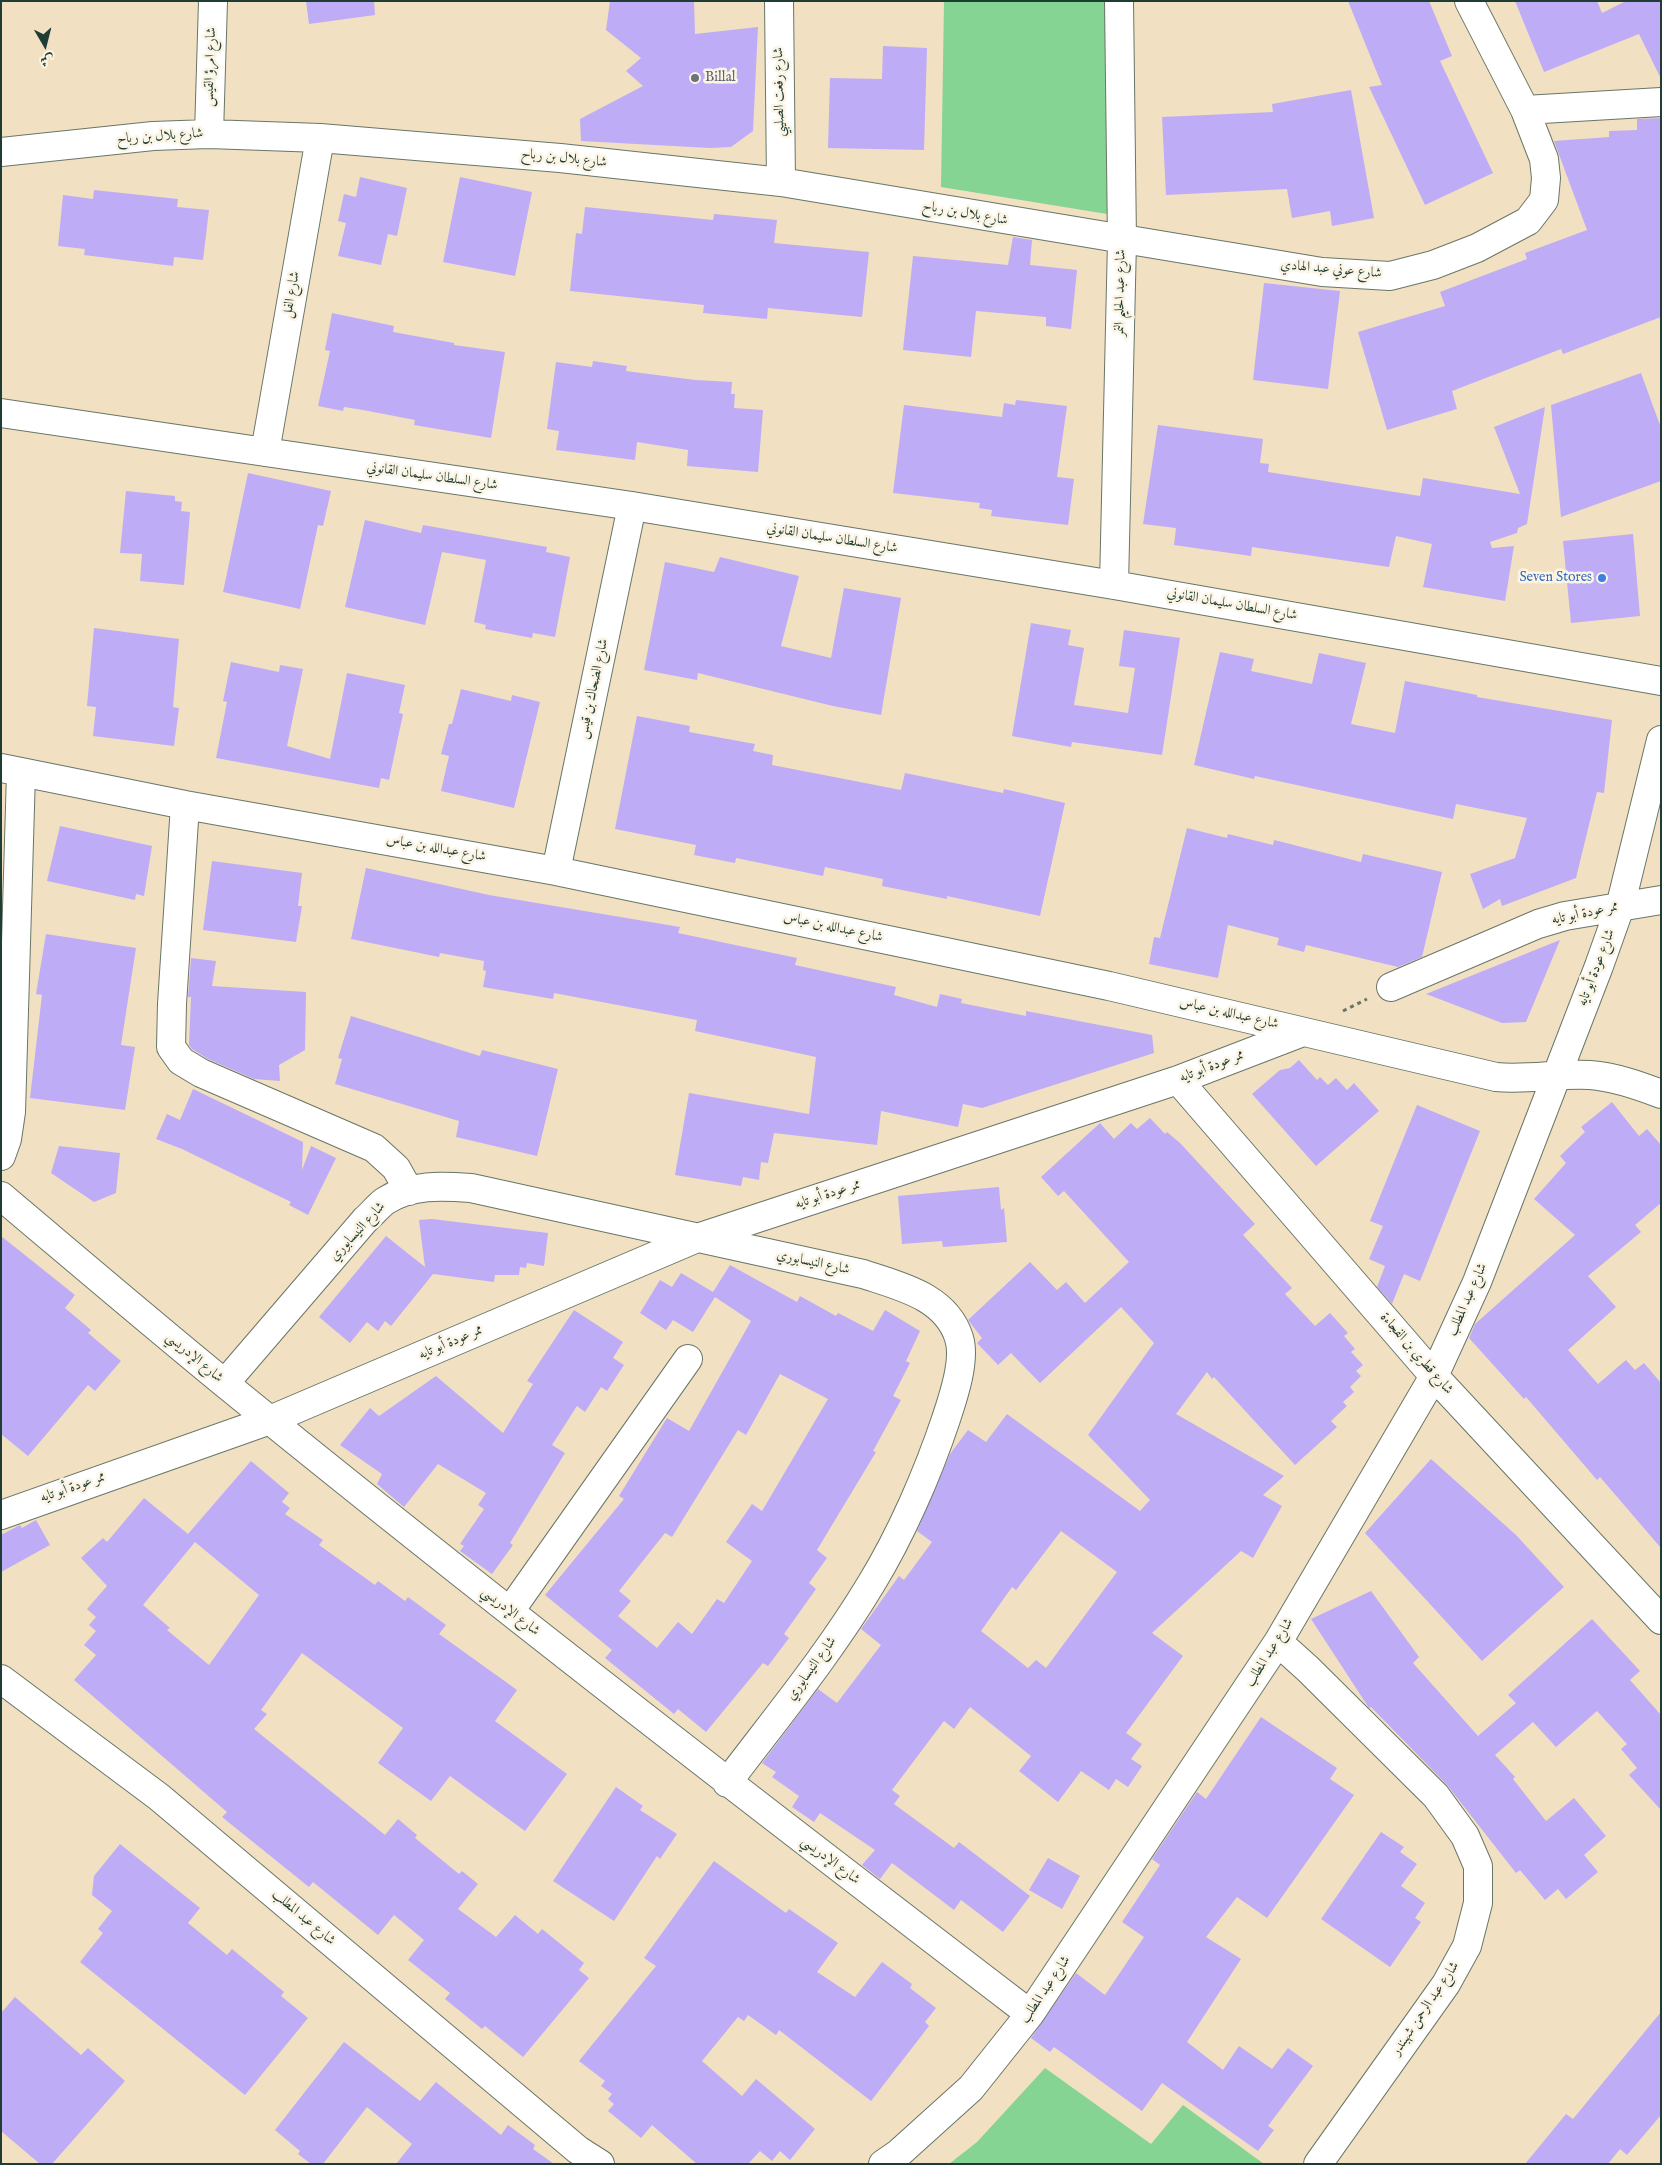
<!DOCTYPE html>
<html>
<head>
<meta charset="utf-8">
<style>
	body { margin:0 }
	#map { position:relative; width:1662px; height:2165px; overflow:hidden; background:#f2e0c2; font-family:"IM FELL English",Amiri,serif }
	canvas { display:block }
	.frame { position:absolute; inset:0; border:2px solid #1f3d34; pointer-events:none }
	.north { position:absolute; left:20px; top:20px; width:50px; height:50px; -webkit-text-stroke:4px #fcf5e5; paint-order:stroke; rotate:172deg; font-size:14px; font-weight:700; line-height:20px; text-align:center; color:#1f3d34 }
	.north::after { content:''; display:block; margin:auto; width:18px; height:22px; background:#1f3d34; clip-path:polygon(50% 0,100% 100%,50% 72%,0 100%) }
</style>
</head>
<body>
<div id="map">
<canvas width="1662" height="2165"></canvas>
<div class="frame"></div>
<div class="north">ش</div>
</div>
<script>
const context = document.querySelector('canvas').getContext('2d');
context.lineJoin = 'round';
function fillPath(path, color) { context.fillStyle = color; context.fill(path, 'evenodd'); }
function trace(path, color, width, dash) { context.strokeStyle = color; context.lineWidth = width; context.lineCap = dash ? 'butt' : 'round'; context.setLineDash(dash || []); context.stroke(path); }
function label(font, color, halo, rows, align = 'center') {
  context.font = font + ' "IM FELL English",Amiri,serif'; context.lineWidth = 5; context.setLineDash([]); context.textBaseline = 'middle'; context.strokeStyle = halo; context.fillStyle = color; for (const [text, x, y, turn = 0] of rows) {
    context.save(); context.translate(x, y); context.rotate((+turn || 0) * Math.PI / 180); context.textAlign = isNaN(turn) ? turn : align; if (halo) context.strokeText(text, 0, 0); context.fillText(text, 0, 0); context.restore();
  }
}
const green = new Path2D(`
	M 944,1 L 1106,1 L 1107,214 L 941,187 Z
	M 1045,2068 L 1151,2144 L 1183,2105 L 1264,2164 L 949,2164 L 977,2142 Z`);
const building = new Path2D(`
	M 306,1 L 374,1 L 375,15 L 309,24 Z
	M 610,1 L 694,1 L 695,34 L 758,27 L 753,131 L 731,147 L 710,148 L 581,141 L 580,119 L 643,86 L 626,71 L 641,58 L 606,30 Z
	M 1348,1 L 1429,1 L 1452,56 L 1440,61 L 1493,173 L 1425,205 L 1369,87 L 1382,85 Z
	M 1515,1 L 1597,1 L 1602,13 L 1626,1 L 1661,1 L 1661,79 L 1639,34 L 1544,72 Z
	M 883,46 L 927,48 L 924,150 L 828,148 L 830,78 L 882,79 Z
	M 1351,90 L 1374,218 L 1332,226 L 1330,211 L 1292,218 L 1287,189 L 1166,195 L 1162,117 L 1273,112 L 1272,104 Z
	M 1661,118 L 1661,317 L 1563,354 L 1561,349 L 1452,391 L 1457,409 L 1387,430 L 1358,332 L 1445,306 L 1440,292 L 1527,259 L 1525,253 L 1587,230 L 1554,141 L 1609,137 L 1609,131 L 1637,130 L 1637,119 Z
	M 360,177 L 407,188 L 397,236 L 388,234 L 381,265 L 338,256 L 346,223 L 338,221 L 344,194 L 356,197 Z
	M 460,177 L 532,192 L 515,276 L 443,262 Z
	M 94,190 L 178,199 L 177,207 L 209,210 L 203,260 L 174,257 L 173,266 L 84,255 L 85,249 L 58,246 L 63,195 L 93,199 Z
	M 585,207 L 713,220 L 714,214 L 777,220 L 774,243 L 869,252 L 862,317 L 768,308 L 767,319 L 703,313 L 704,305 L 570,291 L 576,233 L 582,234 Z
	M 1013,237 L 1032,240 L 1030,265 L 1077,270 L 1071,329 L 1046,326 L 1046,317 L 976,311 L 971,357 L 903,350 L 913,256 L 1008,265 Z
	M 1264,283 L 1340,291 L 1328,389 L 1253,380 Z
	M 332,313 L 394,326 L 393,332 L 454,343 L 454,345 L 505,352 L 491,438 L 414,425 L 415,420 L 363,410 L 344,407 L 343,411 L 318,406 L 330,351 L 325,350 Z
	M 593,361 L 627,366 L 626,371 L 695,380 L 732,382 L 731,394 L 735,394 L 734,408 L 763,410 L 758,472 L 687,466 L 688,450 L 637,442 L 635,460 L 556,450 L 559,431 L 547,429 L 556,362 L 592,367 Z
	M 1641,373 L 1661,428 L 1661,481 L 1561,517 L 1551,405 Z
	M 1016,400 L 1067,406 L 1057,477 L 1074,479 L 1068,525 L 991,516 L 992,510 L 979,508 L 980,503 L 893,493 L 904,405 L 1002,417 L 1004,403 L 1015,405 Z
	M 1545,407 L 1527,524 L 1518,528 L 1517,533 L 1490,542 L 1492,548 L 1514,546 L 1505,601 L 1423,587 L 1432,544 L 1396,536 L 1389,567 L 1252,547 L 1251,556 L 1174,545 L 1176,528 L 1143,524 L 1158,425 L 1263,439 L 1260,463 L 1269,464 L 1268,472 L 1420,496 L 1423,478 L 1520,494 L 1494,427 Z
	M 248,473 L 331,491 L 323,526 L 318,525 L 300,609 L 223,592 Z
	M 126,491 L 175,496 L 175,501 L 182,502 L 181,511 L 190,512 L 184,585 L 140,581 L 142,554 L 120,553 Z
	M 365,520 L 421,533 L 423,525 L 547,547 L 546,552 L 570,557 L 555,637 L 533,633 L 532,638 L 485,629 L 486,625 L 474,622 L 486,560 L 442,552 L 425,625 L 345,607 Z
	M 1633,534 L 1640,616 L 1571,623 L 1563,541 Z
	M 720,557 L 799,576 L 781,646 L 831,658 L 844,588 L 901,598 L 881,715 L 833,706 L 698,673 L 697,680 L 644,670 L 665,562 L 714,572 Z
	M 1031,623 L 1071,630 L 1068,645 L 1084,648 L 1074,705 L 1128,713 L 1135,668 L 1119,666 L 1124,630 L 1180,638 L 1162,755 L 1072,742 L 1071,747 L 1012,736 Z
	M 94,628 L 179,639 L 173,707 L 179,708 L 174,746 L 93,736 L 96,707 L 87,706 Z
	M 1220,652 L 1254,659 L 1251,671 L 1312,684 L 1319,653 L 1366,663 L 1351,724 L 1395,733 L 1405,681 L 1477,695 L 1477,697 L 1612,720 L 1604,793 L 1597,792 L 1576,878 L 1502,906 L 1500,899 L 1483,909 L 1470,874 L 1515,858 L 1527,818 L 1456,804 L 1453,819 L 1255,776 L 1254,779 L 1194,765 Z
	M 231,662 L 279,672 L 280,665 L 303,669 L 287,746 L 330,759 L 347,673 L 405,685 L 399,713 L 403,714 L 389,780 L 381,778 L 379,788 L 216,758 L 227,702 L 223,701 Z
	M 461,689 L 511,701 L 512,695 L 540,702 L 514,808 L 441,791 L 449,756 L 441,754 L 449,724 L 452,724 Z
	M 637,716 L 690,726 L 689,732 L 755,744 L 753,751 L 773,755 L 772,765 L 901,790 L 905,773 L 1003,793 L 1004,789 L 1065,803 L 1040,916 L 947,896 L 947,899 L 882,886 L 883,879 L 825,867 L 823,876 L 736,858 L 735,863 L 694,855 L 696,845 L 615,829 Z
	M 60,826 L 152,846 L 144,896 L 136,894 L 135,900 L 47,881 Z
	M 1187,828 L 1227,838 L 1228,834 L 1273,845 L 1274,840 L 1361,862 L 1363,854 L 1442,872 L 1422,957 L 1398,967 L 1306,945 L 1304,952 L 1277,945 L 1279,938 L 1228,925 L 1218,978 L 1149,964 L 1154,937 L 1160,938 Z
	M 212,861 L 302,873 L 298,906 L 302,906 L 296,942 L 203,930 Z
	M 366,868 L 489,895 L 680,927 L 678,933 L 797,958 L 795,965 L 896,987 L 894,995 L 937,1007 L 940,994 L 962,999 L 961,1003 L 1026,1016 L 1026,1011 L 1152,1035 L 1154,1053 L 982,1108 L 963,1104 L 958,1127 L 881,1111 L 877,1145 L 774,1133 L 768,1163 L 761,1162 L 759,1180 L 743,1177 L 741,1186 L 675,1175 L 689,1093 L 809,1114 L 816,1057 L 695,1031 L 697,1020 L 554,993 L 553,999 L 483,987 L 486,971 L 483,970 L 484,961 L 440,953 L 439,957 L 351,939 Z
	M 46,934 L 136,948 L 121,1045 L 135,1047 L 125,1110 L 30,1098 L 42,995 L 36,994 Z
	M 1560,940 L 1526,1022 L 1502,1023 L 1426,994 Z
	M 191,958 L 216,961 L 212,986 L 306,992 L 305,1050 L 279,1065 L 280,1081 L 254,1079 L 208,1059 L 192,1049 L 189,1045 L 191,997 L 188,997 Z
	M 351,1016 L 480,1056 L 482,1050 L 558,1069 L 537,1156 L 456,1137 L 459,1121 L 335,1084 L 342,1059 L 338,1058 Z
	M 1299,1060 L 1317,1080 L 1320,1077 L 1328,1085 L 1336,1078 L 1347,1090 L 1354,1083 L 1379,1111 L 1316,1166 L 1252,1094 L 1280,1070 L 1290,1068 Z
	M 193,1089 L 303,1142 L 302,1170 L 311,1146 L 336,1158 L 308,1215 L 289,1205 L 291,1202 L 182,1149 L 156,1139 L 167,1114 L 180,1120 Z
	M 1612,1102 L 1639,1136 L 1647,1129 L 1661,1145 L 1661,1203 L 1635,1225 L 1641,1232 L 1588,1276 L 1616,1307 L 1568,1350 L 1598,1384 L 1626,1360 L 1635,1370 L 1644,1363 L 1661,1383 L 1661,1548 L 1600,1477 L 1597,1480 L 1526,1397 L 1524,1399 L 1469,1338 L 1475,1324 L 1575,1235 L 1534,1199 L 1566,1163 L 1560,1156 L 1585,1132 L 1581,1127 Z
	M 1417,1105 L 1480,1131 L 1420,1281 L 1404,1274 L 1392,1304 L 1377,1287 L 1385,1266 L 1369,1259 L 1383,1226 L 1370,1221 Z
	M 1150,1118 L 1165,1134 L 1167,1132 L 1180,1143 L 1255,1224 L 1243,1235 L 1292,1288 L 1285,1294 L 1315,1326 L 1330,1313 L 1348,1333 L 1344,1336 L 1355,1349 L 1351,1352 L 1363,1365 L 1356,1371 L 1361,1376 L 1350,1387 L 1354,1392 L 1343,1402 L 1347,1406 L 1331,1421 L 1337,1427 L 1295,1465 L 1214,1377 L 1212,1379 L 1207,1372 L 1176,1414 L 1284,1476 L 1263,1495 L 1282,1506 L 1253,1558 L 1241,1551 L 1152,1633 L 1183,1656 L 1126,1733 L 1142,1744 L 1131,1759 L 1142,1766 L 1128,1787 L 1116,1779 L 1109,1790 L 1081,1771 L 1058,1802 L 1019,1771 L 1031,1756 L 970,1707 L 954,1729 L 944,1721 L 892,1790 L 900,1796 L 894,1804 L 954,1848 L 959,1842 L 1030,1896 L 1003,1932 L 961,1900 L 954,1910 L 892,1863 L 880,1879 L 862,1865 L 875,1850 L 820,1813 L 814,1822 L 792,1807 L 799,1796 L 772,1777 L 776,1772 L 762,1763 L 818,1689 L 837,1703 L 881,1645 L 861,1629 L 899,1576 L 904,1580 L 932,1542 L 917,1531 L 950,1454 L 968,1430 L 986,1442 L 1007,1414 L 1140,1511 L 1150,1500 L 1088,1435 L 1154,1343 L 1121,1307 L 1040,1383 L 1011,1353 L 998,1365 L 977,1343 L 982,1338 L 968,1320 L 1030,1262 L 1057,1290 L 1066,1282 L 1085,1303 L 1129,1262 L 1064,1191 L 1058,1196 L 1041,1177 L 1100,1123 L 1114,1139 L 1131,1123 L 1137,1129 ZM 1061,1531 L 1117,1572 L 1046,1668 L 1036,1660 L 1028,1668 L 981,1631 L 1012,1587 L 1016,1590 Z
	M 59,1146 L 120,1153 L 116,1193 L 94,1202 L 51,1173 Z
	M 999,1187 L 1001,1210 L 1004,1208 L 1007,1242 L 943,1247 L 942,1241 L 902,1244 L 898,1196 Z
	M 432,1219 L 548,1233 L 544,1266 L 527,1263 L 526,1268 L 520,1267 L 519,1275 L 495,1275 L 494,1282 L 433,1274 L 391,1326 L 385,1321 L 378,1331 L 367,1322 L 350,1343 L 319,1317 L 386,1236 L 425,1267 L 419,1220 Z
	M 1,1236 L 75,1295 L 65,1308 L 91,1330 L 88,1333 L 121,1361 L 95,1391 L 88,1385 L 28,1456 L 1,1434 Z
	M 730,1265 L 797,1302 L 800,1296 L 836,1316 L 838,1313 L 873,1331 L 885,1310 L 920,1331 L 906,1361 L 910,1363 L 893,1396 L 901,1400 L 873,1451 L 876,1452 L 817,1550 L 827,1558 L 809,1583 L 816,1589 L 784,1634 L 789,1638 L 768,1666 L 763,1663 L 706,1732 L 678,1709 L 674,1714 L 605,1658 L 612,1650 L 545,1595 L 624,1499 L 619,1496 L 667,1418 L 689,1431 L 751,1321 L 715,1297 L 693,1332 L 673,1320 L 666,1330 L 640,1313 L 660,1280 L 672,1287 L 681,1273 L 713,1292 ZM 780,1374 L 828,1399 L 762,1511 L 752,1504 L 726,1542 L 752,1561 L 724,1603 L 717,1599 L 692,1634 L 678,1622 L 657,1648 L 618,1616 L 631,1601 L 619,1591 L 665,1533 L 672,1537 L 738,1430 L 746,1435 Z
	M 574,1310 L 623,1342 L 613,1358 L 624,1365 L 607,1391 L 601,1387 L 585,1412 L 577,1406 L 552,1445 L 565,1453 L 510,1543 L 513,1545 L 492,1574 L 460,1551 L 464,1546 L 460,1544 L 484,1509 L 478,1505 L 486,1493 L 438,1464 L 404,1507 L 377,1484 L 382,1474 L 340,1445 L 370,1408 L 379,1416 L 436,1376 L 503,1433 L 533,1384 L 527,1381 Z
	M 1431,1459 L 1516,1535 L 1564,1587 L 1482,1661 L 1365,1533 Z
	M 251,1461 L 289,1493 L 282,1502 L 290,1508 L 285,1514 L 323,1540 L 319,1545 L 375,1585 L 378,1581 L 405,1601 L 408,1597 L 446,1625 L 439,1634 L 517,1690 L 495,1721 L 567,1774 L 525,1831 L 450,1776 L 431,1801 L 378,1763 L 403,1728 L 302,1653 L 261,1710 L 267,1714 L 254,1729 L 385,1835 L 398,1819 L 417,1835 L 415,1838 L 459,1874 L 462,1871 L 478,1884 L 458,1909 L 496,1937 L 515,1915 L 538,1934 L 542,1929 L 584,1963 L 579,1970 L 589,1978 L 523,2057 L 485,2026 L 482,2029 L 445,1999 L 450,1993 L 408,1960 L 424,1940 L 394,1915 L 378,1935 L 313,1882 L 309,1887 L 222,1817 L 227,1812 L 74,1680 L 96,1655 L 84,1645 L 96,1631 L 89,1625 L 96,1617 L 87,1609 L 107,1586 L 81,1558 L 103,1538 L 107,1542 L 144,1498 L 188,1534 ZM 195,1542 L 259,1595 L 209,1665 L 167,1630 L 170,1628 L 143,1605 Z
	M 36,1520 L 50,1545 L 1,1572 L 1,1535 L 20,1525 L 22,1528 Z
	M 1371,1591 L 1419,1657 L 1413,1663 L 1478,1736 L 1516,1703 L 1508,1695 L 1592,1619 L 1640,1671 L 1630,1680 L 1661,1715 L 1661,1810 L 1629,1775 L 1637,1768 L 1621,1749 L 1627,1744 L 1597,1711 L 1556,1747 L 1533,1722 L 1495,1755 L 1515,1777 L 1513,1779 L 1546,1821 L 1574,1798 L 1606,1836 L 1584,1855 L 1598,1872 L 1566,1899 L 1558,1889 L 1545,1900 L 1520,1870 L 1516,1873 L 1447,1785 L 1371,1707 L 1369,1708 L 1311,1619 Z
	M 1261,1717 L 1337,1768 L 1330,1779 L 1354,1795 L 1267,1918 L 1237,1897 L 1206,1937 L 1241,1959 L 1187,2042 L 1223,2070 L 1239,2046 L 1272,2069 L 1288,2048 L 1313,2066 L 1268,2126 L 1274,2130 L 1258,2151 L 1162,2083 L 1142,2111 L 1054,2047 L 1050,2052 L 1031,2038 L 1076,1973 L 1105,1995 L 1144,1937 L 1122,1922 L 1160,1865 L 1152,1859 L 1197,1792 L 1206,1799 Z
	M 616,1787 L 643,1806 L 640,1810 L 677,1834 L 660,1859 L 657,1856 L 614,1921 L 553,1881 Z
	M 1381,1832 L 1404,1847 L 1400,1852 L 1417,1864 L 1401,1886 L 1425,1903 L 1415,1918 L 1421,1922 L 1390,1967 L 1321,1919 Z
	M 120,1844 L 200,1908 L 188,1923 L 227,1955 L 232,1949 L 284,1992 L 281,1996 L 308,2018 L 245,2095 L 80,1962 L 103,1933 L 98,1929 L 112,1911 L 92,1895 L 94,1876 Z
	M 1048,1858 L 1080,1876 L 1062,1909 L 1029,1890 Z
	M 714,1861 L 786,1913 L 789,1909 L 838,1943 L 817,1972 L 855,1997 L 882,1962 L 912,1984 L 910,1988 L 936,2008 L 925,2022 L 929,2026 L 871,2101 L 779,2030 L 776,2035 L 748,2015 L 744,2021 L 738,2017 L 702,2061 L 742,2096 L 756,2079 L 815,2129 L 790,2160 L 780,2151 L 772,2161 L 760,2151 L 748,2164 L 697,2164 L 652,2125 L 641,2138 L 608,2111 L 614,2104 L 608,2099 L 612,2094 L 601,2086 L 605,2081 L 579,2061 L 656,1966 L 644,1958 Z
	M 15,1997 L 81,2055 L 88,2048 L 125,2081 L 52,2164 L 40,2164 L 1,2131 L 1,2013 Z
	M 1661,2012 L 1661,2115 L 1627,2155 L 1620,2149 L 1608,2164 L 1525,2164 L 1566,2114 L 1573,2119 Z
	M 344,2042 L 420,2101 L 436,2082 L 501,2135 L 508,2125 L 535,2145 L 533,2149 L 554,2164 L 396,2164 L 412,2144 L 367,2107 L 323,2164 L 311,2164 L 298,2154 L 300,2151 L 275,2130 Z`);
const path = new Path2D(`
	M 1343,1011 L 1367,999`);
const minor = new Path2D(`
	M 779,1 L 781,182
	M 1525,110 L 1661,102
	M 209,134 L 213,1
	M 1,152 L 153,136 L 209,134 L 320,138 L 560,158 L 781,182 L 1322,272 L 1390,276 L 1433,265 L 1477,248 L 1528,221 L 1544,200 L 1546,178 L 1544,159 L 1525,110 L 1469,1
	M 1,413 L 632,506 L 1114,585 L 1661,681
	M 265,452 L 320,138
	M 1114,585 L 1122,241 L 1119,1
	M 1,768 L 185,805 L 556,871 L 1109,986 L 1496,1077 C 1529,1080 1560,1073 1590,1075 C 1615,1077 1638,1085 1661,1094
	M 185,805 L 172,1004 L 171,1047 L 181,1061 L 201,1073 L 374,1148 L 396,1168 L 409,1191
	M 556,871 L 632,506
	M 1391,987 L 1538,924 L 1565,916 L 1661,900
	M 1178,1080 L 1434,1376 L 1661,1620
	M 1,1156 L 7,1139 L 11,1112 L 21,773
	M 1,1196 C 77,1260 152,1324 229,1387 C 492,1601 761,1808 1030,2014
	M 225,1383 L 365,1220 C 372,1214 378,1206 385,1201 C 411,1184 442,1186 471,1188 L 863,1274 C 899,1286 946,1296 959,1338 C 966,1360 953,1398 946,1419 C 928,1473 901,1535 871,1584 C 829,1654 776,1718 727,1783
	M 1,1515 L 270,1420 L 697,1238 L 1178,1080 L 1303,1032
	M 510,1611 L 688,1359
	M 1278,1642 L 1308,1669 L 1436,1796 L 1465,1836 L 1478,1866 L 1478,1903 L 1467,1946 L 1446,1984 L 1318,2164
	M 1,1679 L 159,1797 L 578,2150 L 600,2164
	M 883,2164 L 899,2153 L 971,2088 L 1030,2014 L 1278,1642 L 1434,1376 L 1477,1282 L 1599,966 L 1620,907 L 1661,740`);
const markers = [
	[695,78,5,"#6b7280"],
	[1602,578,5,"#3f7fe0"]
];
const streetNames = [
	["شارع امرؤ القيس",211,67,-88],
	["شارع رفعت الصليبي",780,92,-91],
	["شارع بلال بن رباح",160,137,-4],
	["شارع بلال بن رباح",564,159,6],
	["شارع بلال بن رباح",965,214,10],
	["شارع عوني عبد الهادي",1331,270,5],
	["شارع عبد الحليم النمر",1121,293,-89],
	["شارع الفل",292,295,-80],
	["شارع السلطان سليمان القانوني",432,477,8],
	["شارع السلطان سليمان القانوني",832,539,9],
	["شارع السلطان سليمان القانوني",1232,605,10],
	["شارع الضحاك بن قيس",594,689,-78],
	["شارع عبدالله بن عباس",436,849,10],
	["ممر عودة أبو تايه",1585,914,-12],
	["شارع عبدالله بن عباس",833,928,12],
	["شارع عودة أبو تايه",1597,968,-69],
	["شارع عبدالله بن عباس",1229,1014,13],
	["ممر عودة أبو تايه",1212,1067,-21],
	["ممر عودة أبو تايه",828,1195,-18],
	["شارع النيسابوري",358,1232,-47],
	["شارع النيسابوري",813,1263,12],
	["شارع عبد المطلب",1468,1300,-66],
	["ممر عودة أبو تايه",451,1343,-23],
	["شارع قطري بن الفجاءة",1416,1354,49],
	["شارع الإدريسي",194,1358,40],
	["ممر عودة أبو تايه",73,1488,-19],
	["شارع الإدريسي",510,1612,38],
	["شارع عبد المطلب",1270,1653,-58],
	["شارع النيسابوري",812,1669,-54],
	["شارع الإدريسي",830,1861,37],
	["شارع عبد المطلب",303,1918,40],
	["شارع عبد المطلب",1046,1990,-56],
	["شارع عبد الرحمن شهبندر",1426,2009,-56]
];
const worshipNames = [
	["Billal",705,78]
];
const shopNames = [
	["Seven Stores",1592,578]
];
fillPath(green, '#85d493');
fillPath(building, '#beacf6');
trace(minor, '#697666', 30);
trace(path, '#697666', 3, [4, 4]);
trace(minor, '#fff', 28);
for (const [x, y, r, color] of markers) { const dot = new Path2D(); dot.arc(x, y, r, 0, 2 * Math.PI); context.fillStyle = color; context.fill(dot); trace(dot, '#fcf5e5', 2); }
label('14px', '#1f3d34', '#fcf5e5', streetNames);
label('14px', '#5b616d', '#fcf5e5', worshipNames, 'left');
label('14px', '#366cbe', '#fcf5e5', shopNames, 'right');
</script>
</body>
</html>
